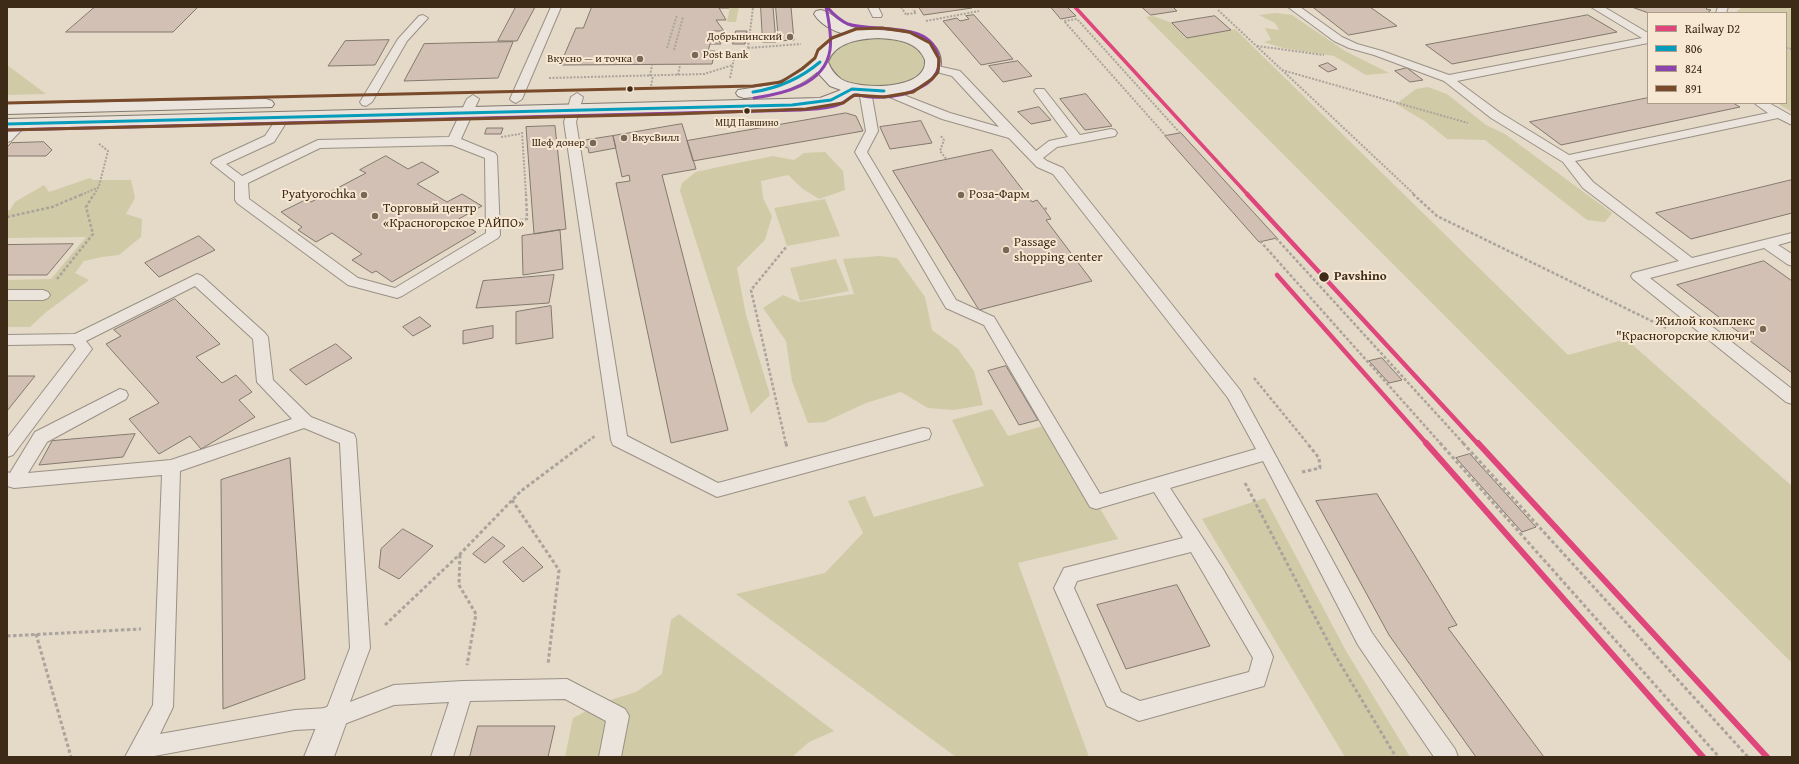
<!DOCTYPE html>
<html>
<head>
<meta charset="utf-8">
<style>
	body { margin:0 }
	#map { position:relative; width:1799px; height:764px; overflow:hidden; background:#e5d9c8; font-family:"Gentium Book Plus",serif }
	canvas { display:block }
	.frame { position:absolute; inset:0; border:8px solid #3d2b18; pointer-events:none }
	.legend { position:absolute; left:1647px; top:12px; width:140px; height:92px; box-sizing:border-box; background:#f7e8d3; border:1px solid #ad9c88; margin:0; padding:5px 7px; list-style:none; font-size:12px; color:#3d2b18 }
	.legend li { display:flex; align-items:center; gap:8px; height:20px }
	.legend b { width:20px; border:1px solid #ad9c88 }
</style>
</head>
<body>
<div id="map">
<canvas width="1799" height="764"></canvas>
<div class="frame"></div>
<ul class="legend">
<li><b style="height:5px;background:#df477c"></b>Railway D2</li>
<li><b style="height:5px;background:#069cbc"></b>806</li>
<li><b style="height:5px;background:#8e44ad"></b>824</li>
<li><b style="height:5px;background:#7a4b2a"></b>891</li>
</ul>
</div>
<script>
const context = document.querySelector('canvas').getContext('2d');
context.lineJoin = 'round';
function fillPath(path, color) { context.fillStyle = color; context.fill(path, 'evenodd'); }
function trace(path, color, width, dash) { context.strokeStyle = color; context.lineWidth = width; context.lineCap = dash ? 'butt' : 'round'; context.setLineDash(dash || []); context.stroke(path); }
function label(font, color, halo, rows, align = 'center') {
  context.font = font + ' "Gentium Book Plus",serif'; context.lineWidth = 4; context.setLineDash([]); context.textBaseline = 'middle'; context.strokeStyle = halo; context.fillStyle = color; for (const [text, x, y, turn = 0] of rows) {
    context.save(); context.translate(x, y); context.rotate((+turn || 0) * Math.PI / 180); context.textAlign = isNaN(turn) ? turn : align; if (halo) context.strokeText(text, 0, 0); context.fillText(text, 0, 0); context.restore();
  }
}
const green = new Path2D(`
	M 730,7 L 739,7 L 736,22 L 727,22 Z
	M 1742,7 L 1787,7 L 1792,9 L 1792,112 L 1777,103 L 1786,103 L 1786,13 L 1735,13 Z
	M 1275,13 L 1292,15 L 1345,51 L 1389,73 L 1366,75 L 1334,56 L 1283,48 L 1264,42 L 1271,40 L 1265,28 L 1279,30 L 1275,23 L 1259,15 Z
	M 1153,16 L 1172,23 L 1187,38 L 1235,29 L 1568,355 L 1626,339 L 1792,486 L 1792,663 L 1146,17 Z
	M 872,38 C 886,38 933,43 923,67 C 920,75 910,80 902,83 C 844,102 788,49 872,38 Z
	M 7,65 L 46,94 L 7,95 Z
	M 1428,87 L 1447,94 L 1486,125 L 1505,134 L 1612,213 L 1605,222 L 1587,220 L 1485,140 L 1447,139 L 1426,122 L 1396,104 L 1416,89 Z
	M 825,152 L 843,171 L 845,190 L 819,199 L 803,189 L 788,175 L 761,181 L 763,198 L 772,216 L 765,240 L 737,268 L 746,315 L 770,395 L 751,414 L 680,191 L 682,183 L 696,172 L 723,166 L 773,156 L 794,160 L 804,153 Z
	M 90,178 L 93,180 L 131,180 L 135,198 L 126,214 L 142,219 L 141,237 L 119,255 L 102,257 L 84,261 L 75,273 L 89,280 L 45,313 L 30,327 L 7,327 L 7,280 L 51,279 L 86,237 L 7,238 L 7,211 L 10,210 L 15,202 L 44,185 L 49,192 Z
	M 825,199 L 840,236 L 787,246 L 774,208 Z
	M 879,256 L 897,258 L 925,297 L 932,330 L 958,349 L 974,371 L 983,405 L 954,410 L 928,408 L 901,392 L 866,403 L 825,422 L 808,423 L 792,381 L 786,341 L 763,308 L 783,295 L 799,302 L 854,294 L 843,259 Z
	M 836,259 L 849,291 L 800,301 L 790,268 Z
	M 992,409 L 1008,436 L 1050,424 L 1118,539 L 1018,563 L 1089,757 L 956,757 L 736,594 L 825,573 L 863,533 L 848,501 L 865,496 L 874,517 L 984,486 L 952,420 Z
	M 1265,498 L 1346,651 L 1410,757 L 1345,757 L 1202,519 Z
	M 679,614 L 834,731 L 809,742 L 792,757 L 565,757 L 573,718 L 604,702 L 636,692 L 662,674 L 671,620 Z`);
const building = new Path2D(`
	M 95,7 L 198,7 L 173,32 L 66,32 Z
	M 516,7 L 535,7 L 517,41 L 498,41 Z
	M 592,7 L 728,7 L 729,8 L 719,8 L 726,20 L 716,20 L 724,31 L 713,31 L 721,44 L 710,44 L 708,51 L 715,51 L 712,64 L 560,65 L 576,28 L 583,28 Z
	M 761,7 L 773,7 L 776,42 L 763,42 Z
	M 776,7 L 791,7 L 794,40 L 779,41 Z
	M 919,7 L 971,7 L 972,8 L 924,15 Z
	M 1051,7 L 1067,7 L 1076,16 L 1061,19 Z
	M 1142,7 L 1173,7 L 1177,11 L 1151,15 Z
	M 1313,7 L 1370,7 L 1397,26 L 1349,35 Z
	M 1632,7 L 1708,7 L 1706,9 L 1711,10 L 1707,13 L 1649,13 Z
	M 974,15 L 1013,59 L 981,65 L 943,21 L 957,18 L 960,21 L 969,19 L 966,16 Z
	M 1588,15 L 1617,32 L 1452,64 L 1426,45 Z
	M 1215,16 L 1231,30 L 1187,38 L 1172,23 Z
	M 736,31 L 747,31 L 745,44 L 733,44 Z
	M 389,40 L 375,65 L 328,66 L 345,41 Z
	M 513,42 L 498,78 L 404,81 L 424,44 Z
	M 1018,61 L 1032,76 L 1003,82 L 989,66 Z
	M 1328,63 L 1337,69 L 1328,72 L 1319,66 Z
	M 1407,68 L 1423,80 L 1410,82 L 1395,71 Z
	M 1086,94 L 1112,126 L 1085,130 L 1060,99 Z
	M 1648,98 L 1648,103 L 1733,103 L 1740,107 L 1561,145 L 1530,122 Z
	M 1039,107 L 1051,120 L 1031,124 L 1018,112 Z
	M 846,113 L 856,116 L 863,131 L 693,161 L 687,141 Z
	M 921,121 L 932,143 L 890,149 L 880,127 Z
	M 682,124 L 696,169 L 662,175 L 728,430 L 671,443 L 616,183 L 630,181 L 629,175 L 622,177 L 613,136 Z
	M 555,126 L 566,229 L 534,234 L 526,127 Z
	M 487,128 L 503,128 L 501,134 L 485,134 Z
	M 1181,133 L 1277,238 L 1259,242 L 1165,136 Z
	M 613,136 L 616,148 L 589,153 L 588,148 L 580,145 L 586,140 Z
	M 44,142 L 52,150 L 46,156 L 7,156 L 7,147 L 11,143 Z
	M 992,150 L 1032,202 L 1037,200 L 1044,209 L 1051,219 L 1046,220 L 1092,281 L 979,310 L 893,171 Z
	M 386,156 L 408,169 L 422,162 L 439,172 L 417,184 L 447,202 L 462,194 L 482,206 L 457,220 L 476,232 L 392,282 L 376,271 L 372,273 L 352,260 L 362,254 L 332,233 L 316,242 L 298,230 L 302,227 L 281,212 L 307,199 L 311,202 L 366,173 L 360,170 Z
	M 1792,180 L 1792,213 L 1691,239 L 1656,213 Z
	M 560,230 L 563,269 L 523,275 L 522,236 Z
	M 199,236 L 215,250 L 159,277 L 145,263 Z
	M 73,244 L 47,275 L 7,275 L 7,245 Z
	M 1764,261 L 1792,281 L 1792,373 L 1677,285 Z
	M 554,275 L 549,303 L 476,308 L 483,281 Z
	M 175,299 L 220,344 L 196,357 L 222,383 L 236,375 L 252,392 L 239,400 L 255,417 L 201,449 L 190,436 L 159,454 L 129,419 L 159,403 L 106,344 L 121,336 L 114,330 Z
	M 551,306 L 553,338 L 516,344 L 516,312 Z
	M 420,317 L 431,326 L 413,336 L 403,327 Z
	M 493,326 L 493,338 L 463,344 L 463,331 Z
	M 336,344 L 352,358 L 306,385 L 290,370 Z
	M 1382,358 L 1402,380 L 1389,383 L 1369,361 Z
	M 1006,366 L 1038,420 L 1019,425 L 988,371 Z
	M 7,376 L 35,376 L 7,411 Z
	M 135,434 L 123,457 L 39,465 L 52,441 Z
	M 1470,454 L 1536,527 L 1522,532 L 1456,458 Z
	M 290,458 L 305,679 L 223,709 L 221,480 Z
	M 1377,494 L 1457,625 L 1448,628 L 1544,757 L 1476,757 L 1389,635 L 1316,501 Z
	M 403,529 L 433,546 L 399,579 L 379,568 L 381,549 Z
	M 493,537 L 505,546 L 485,563 L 473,554 Z
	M 523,547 L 543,567 L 523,582 L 503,562 Z
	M 1177,585 L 1210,646 L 1126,669 L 1097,605 Z
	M 478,726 L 555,726 L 548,757 L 470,757 Z`);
const pathFar2 = new Path2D(`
	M 901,7 L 907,16
	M 1218,10 L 1282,70 L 1468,123
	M 907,14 L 916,13 L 913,9
	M 926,21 L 979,11
	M 1257,46 L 1324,55
	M 667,48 L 677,15
	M 748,48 L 801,44
	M 1786,48 L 1792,49
	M 674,50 L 683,17
	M 1282,70 L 1415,195
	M 678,75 L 680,65
	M 650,76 L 652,65
	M 549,78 L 704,74 L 733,65
	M 730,78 L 735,54 L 748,48 L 753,7
	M 651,86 L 653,76
	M 522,132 L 526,195
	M 941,136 L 944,140 L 940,151 L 947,160
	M 1166,136 L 1064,21 L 1077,19 L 1180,133
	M 501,137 L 520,134
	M 81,195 L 99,187
	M 94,195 L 99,186 L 108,151 L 98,143`);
const pathFar1 = new Path2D(`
	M 1413,194 L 1437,216 L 1666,328
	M 1044,209 L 1049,208
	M 7,217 L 52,207 L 83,194
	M 515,221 L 527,219 L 526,194
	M 1276,238 L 1464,444
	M 1260,241 L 1441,444
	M 57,279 L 93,234 L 86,207 L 94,194
	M 1254,378 L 1308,444
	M 584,444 L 595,436
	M 786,444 L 751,290 L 787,246`);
const path = new Path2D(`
	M 786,443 L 787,448
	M 1440,443 L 1719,757
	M 1463,443 L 1748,757
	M 1302,472 L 1320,468 L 1319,458 L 1307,443
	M 1245,483 L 1335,655 L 1396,757
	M 512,500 L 559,570 L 548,664
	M 460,555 L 459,585 L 476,614 L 467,665
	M 385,625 L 460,554 L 521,491 L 585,443
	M 36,634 L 71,757
	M 7,636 L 141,629`);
const lane = new Path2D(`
	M 551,7 L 561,7 L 522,99 L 516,103 L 512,101 L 510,99 Z
	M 868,7 L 878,7 L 882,15 L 881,17 L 873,17 Z
	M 1288,7 L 1300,7 L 1342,37 L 1357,44 L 1382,51 L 1449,75 L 1642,38 L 1591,7 L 1604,7 L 1648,33 L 1648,43 L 1457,81 L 1499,112 L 1569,155 L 1768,113 L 1754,103 L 1769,103 L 1792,116 L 1792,125 L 1778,118 L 1575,161 L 1593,182 L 1692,258 L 1792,233 L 1792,241 L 1778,245 L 1792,254 L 1792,266 L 1787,264 L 1764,248 L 1650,278 L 1792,389 L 1792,404 L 1786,402 L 1633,279 L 1631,276 L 1633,273 L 1679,261 L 1583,188 L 1563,162 L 1491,118 L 1444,81 L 1374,55 L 1349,48 L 1334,41 Z
	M 1718,7 L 1728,7 L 1726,13 L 1716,13 Z
	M 423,15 L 428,18 L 407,41 L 372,102 L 366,106 L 362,105 L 360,102 L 398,39 L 419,16 Z
	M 933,65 L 960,71 L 1036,151 L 1049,141 L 1068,137 L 1034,91 L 1036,89 L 1044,89 L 1080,135 L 1111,129 L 1115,130 L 1117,133 L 1115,136 L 1057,147 L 1043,158 L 1047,161 L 1063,168 L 1240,390 L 1372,633 L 1455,749 L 1458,757 L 1434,757 L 1358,645 L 1263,461 L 1170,488 L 1223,569 L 1270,650 L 1273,657 L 1264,686 L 1139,721 L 1107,706 L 1054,588 L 1064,568 L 1183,538 L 1154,492 L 1096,509 L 1090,507 L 984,325 L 946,308 L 855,152 L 866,131 L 859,91 L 861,89 L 865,88 L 871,91 L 878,131 L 867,152 L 956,300 L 994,317 L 1100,494 L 1256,449 L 1228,398 L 1053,174 L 1037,167 L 1009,138 L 942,119 L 880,93 L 878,91 L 884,88 L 888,89 L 950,113 L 999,127 L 952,76 L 929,70 L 927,68 ZM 1191,552 L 1253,658 L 1249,672 L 1140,701 L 1121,692 L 1074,588 L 1077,581 Z
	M 577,93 L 583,97 L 576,122 L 627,436 L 718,483 L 923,428 L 929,429 L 931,434 L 929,439 L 717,497 L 613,445 L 611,440 L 564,122 L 571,97 Z
	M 473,95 L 479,99 L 461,139 L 495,153 L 497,156 L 500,235 L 498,238 L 402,296 L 397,298 L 348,285 L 237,203 L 235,200 L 235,182 L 211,163 L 213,160 L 265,136 L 279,115 L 283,114 L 289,118 L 274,142 L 226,164 L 242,176 L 318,140 L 449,137 L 467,99 ZM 452,145 L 485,158 L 486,233 L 395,288 L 358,278 L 249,199 L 248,183 L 320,148 Z
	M 21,120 L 27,124 L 11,141 L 7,142 L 7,131 L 17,121 Z
	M 197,274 L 202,276 L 265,333 L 268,337 L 273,380 L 311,417 L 354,434 L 356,439 L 370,648 L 350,702 L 394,685 L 463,681 L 567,679 L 625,709 L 629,716 L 621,757 L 599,757 L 606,721 L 565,699 L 470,701 L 453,757 L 431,757 L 449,702 L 394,705 L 334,728 L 295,730 L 149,757 L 125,757 L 153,705 L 162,475 L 14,488 L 7,486 L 7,472 L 10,473 L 35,432 L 120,389 L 126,391 L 128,395 L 126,399 L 47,442 L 28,473 L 171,460 L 292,419 L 257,382 L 253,339 L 195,286 L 86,341 L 92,349 L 89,353 L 13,455 L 7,457 L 7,438 L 76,349 L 73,344 L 7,345 L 7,335 L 75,334 ZM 304,428 L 340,443 L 350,648 L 327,708 L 295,710 L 160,734 L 173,707 L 180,471 Z
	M 7,290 L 43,290 L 48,292 L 50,295 L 48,298 L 43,300 L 7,300 Z`);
const street = new Path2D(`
	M 334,704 L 344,708 L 348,718 L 334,757 L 304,757 L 324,708 Z`);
const secondary = new Path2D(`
	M 821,10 C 832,12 840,24 852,27 C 876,33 939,25 941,62 C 942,74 927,84 918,88 C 903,95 886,96 870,96 C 866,96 859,93 855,94 C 851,95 847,100 842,102 C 829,107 815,108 801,109 L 7,129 L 7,119 L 820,98 L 841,90 L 830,86 L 817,72 C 795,90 772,96 744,98 L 738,96 L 736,93 L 738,90 L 771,85 L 788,78 L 813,60 L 822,46 L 828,41 L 845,34 C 833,31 821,25 814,14 L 816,11 ZM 878,38 C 896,39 918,41 925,60 C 928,91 858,90 841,79 C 834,74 831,69 828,62 C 835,42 859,39 878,38 Z
	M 266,99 L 272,101 L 274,104 L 272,107 L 7,114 L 7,104 Z`);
const bus1 = new Path2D(`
	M 753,92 C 779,88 800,79 820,62
	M 7,124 L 792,105 L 831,100 L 852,89 L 884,91`);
const bus2 = new Path2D(`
	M 754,98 C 782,94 825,85 830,50 C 832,36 829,21 826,7
	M 7,130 L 801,110 C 814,109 828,109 840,104 C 846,102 850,96 856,95 C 861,95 866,97 871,97 C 888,98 906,96 921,87 C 931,82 940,72 939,61 C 935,19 875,33 848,24 C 839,20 833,14 827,7`);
const bus3 = new Path2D(`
	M 7,103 L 753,86 L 781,82 L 802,69 L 815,58 L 818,50 L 832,38 L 856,29 L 882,28 L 909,32 L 930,43 L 939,59 L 938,72 L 932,79 L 913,92 L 884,97 L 854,95 L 843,103 L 806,109 L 675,114 L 7,130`);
const rail1Far2 = new Path2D(`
	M 1075,7 L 1248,195`);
const rail1Far1 = new Path2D(`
	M 1247,194 L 1478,444
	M 1277,275 L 1427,444`);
const rail1 = new Path2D(`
	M 1426,443 L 1703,757
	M 1478,443 L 1767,757`);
const markers = [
	[790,37,4,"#786856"],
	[695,55,4,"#786856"],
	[640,59,4,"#786856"],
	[630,89,3.5,"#3d2b18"],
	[747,111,3.5,"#3d2b18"],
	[624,138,4,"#786856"],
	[593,143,4,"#786856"],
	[364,195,4,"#786856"],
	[961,195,4,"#786856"],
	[375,216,4,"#786856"],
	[1006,250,4,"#786856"],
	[1324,277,5.5,"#3d2b18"],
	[1763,329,4,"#786856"]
];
const farBusnames = [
	["МЦД Павшино",747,123]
];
const farPoinames = [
	["Добрынинский",782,37],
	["Post Bank",703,55,"left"],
	["Вкусно — и точка",632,59],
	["ВкусВилл",632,138,"left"],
	["Шеф донер",585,143]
];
const poiNames = [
	["Pyatyorochka",356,195,"right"],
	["Роза-Фарм",969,195],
	["Торговый центр",383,209],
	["«Красногорское РАЙПО»",383,224],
	["Passage",1014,243],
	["shopping center",1014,258],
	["Жилой комплекс",1755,322,"right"],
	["\"Красногорские ключи\"",1755,337,"right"]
];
const stopNames = [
	["Pavshino",1334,277]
];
fillPath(green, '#d1caa7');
fillPath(building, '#d1c0b3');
trace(building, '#82796e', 1);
trace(lane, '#9a9185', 2);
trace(street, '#9a9185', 2);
trace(secondary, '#82796e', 2);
trace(pathFar2, '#aba49c', 2, [2, 1.5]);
trace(pathFar1, '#aba49c', 2.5, [3, 2]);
trace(path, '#aba49c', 3, [3.5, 2.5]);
fillPath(lane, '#eae4dc');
fillPath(street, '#eae4dc');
fillPath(secondary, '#eae4dc');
trace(bus1, '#069cbc', 3);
trace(bus2, '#8e44ad', 3);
trace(bus3, '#7a4b2a', 3);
trace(rail1Far2, '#df477c', 3.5);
trace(rail1Far1, '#df477c', 4.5);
trace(rail1, '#df477c', 6);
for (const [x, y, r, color] of markers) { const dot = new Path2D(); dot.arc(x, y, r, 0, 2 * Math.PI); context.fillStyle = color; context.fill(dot); trace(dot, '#f7e8d3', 1.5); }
label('10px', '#3d2b18', '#f7e8d3', farBusnames);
label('11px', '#3d2b18', '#f7e8d3', farPoinames, 'right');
label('13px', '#3d2b18', '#f7e8d3', poiNames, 'left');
label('bold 13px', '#3d2b18', '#f7e8d3', stopNames, 'left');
</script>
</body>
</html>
